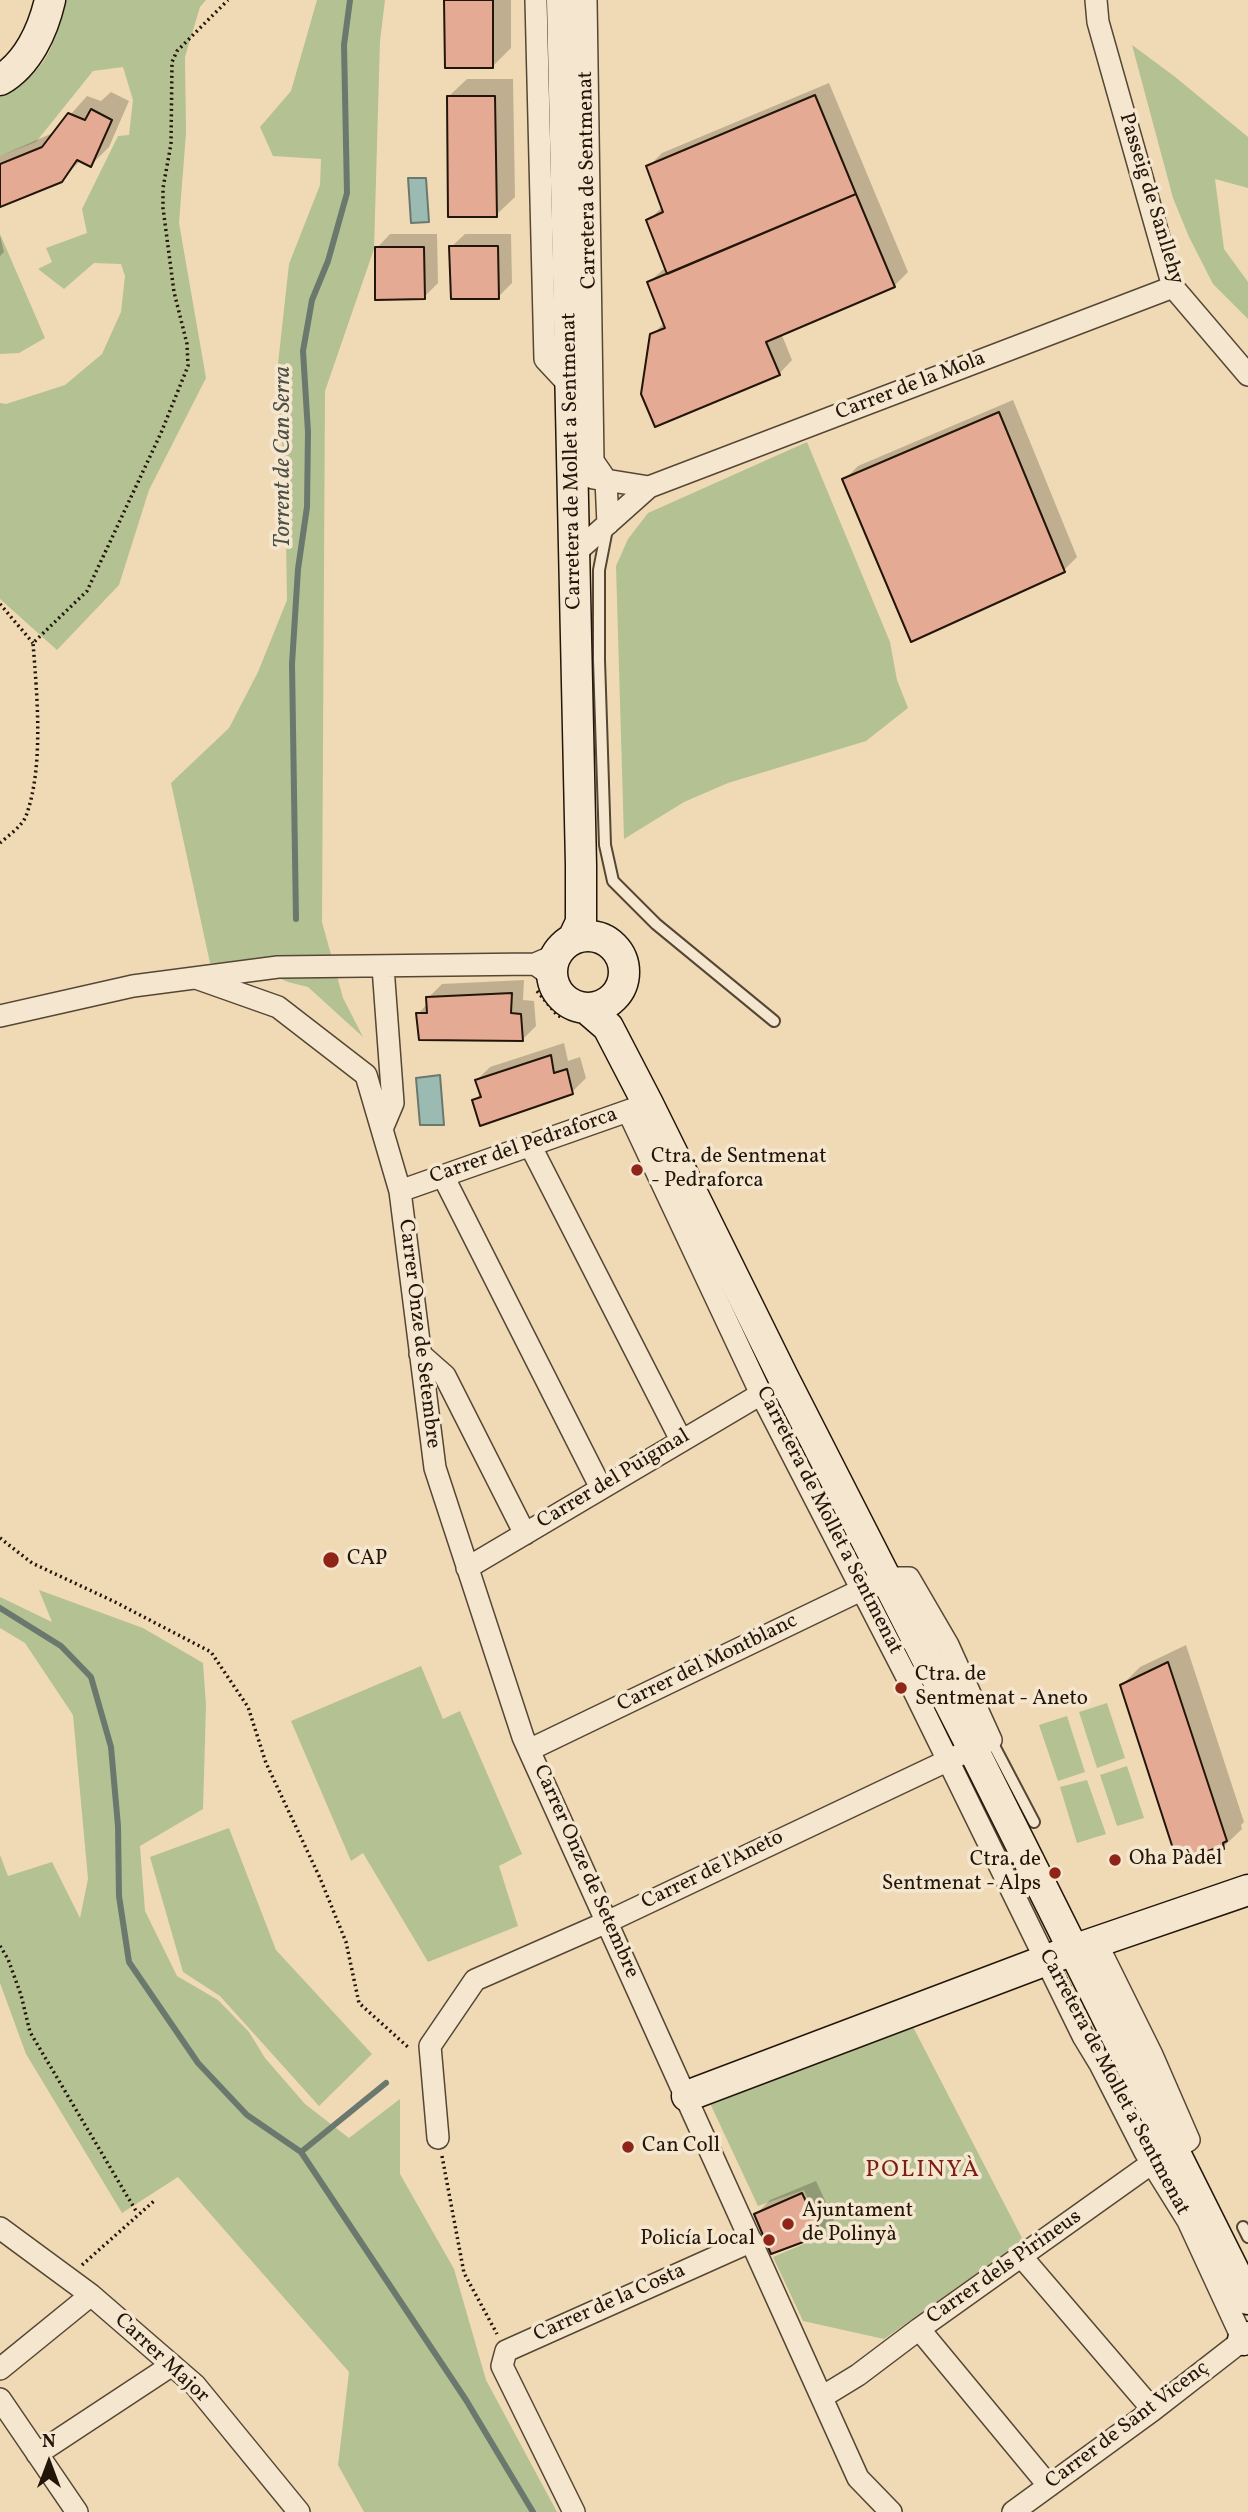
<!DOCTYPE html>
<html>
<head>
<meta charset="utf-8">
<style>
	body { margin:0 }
	#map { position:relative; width:1248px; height:2512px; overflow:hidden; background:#f0dab5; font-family:Vollkorn,serif }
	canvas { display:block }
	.north { position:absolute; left:14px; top:2428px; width:70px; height:70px; -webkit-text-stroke:5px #f5e7cf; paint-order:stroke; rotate:0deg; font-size:19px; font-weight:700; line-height:28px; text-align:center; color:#221509 }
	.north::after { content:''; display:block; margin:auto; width:24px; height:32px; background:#221509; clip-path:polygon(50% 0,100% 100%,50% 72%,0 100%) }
</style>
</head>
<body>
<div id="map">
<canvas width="1248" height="2512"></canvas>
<div class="north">N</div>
</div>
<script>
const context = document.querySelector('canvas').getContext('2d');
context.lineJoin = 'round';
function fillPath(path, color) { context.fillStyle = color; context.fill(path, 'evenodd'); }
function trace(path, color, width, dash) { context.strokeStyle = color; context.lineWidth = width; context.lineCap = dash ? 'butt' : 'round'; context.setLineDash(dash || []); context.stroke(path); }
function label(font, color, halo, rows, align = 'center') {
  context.font = font + ' Vollkorn,serif'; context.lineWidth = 7; context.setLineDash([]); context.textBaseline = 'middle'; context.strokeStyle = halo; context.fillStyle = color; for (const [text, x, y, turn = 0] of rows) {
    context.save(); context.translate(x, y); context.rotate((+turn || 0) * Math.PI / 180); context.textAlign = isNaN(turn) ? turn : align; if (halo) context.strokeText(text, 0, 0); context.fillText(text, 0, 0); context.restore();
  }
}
const green = new Path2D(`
	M 65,0 L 206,0 L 200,7 L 185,57 L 186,133 L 179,223 L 206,378 L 149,490 L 119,585 L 57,650 L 0,599 L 0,403 L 6,404 L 65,385 L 102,354 L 121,312 L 125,276 L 121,264 L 94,263 L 64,289 L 38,269 L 52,262 L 46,248 L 87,233 L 82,209 L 118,136 L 129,135 L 133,100 L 123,67 L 93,71 L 36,142 L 0,156 L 0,97 C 14,88 33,76 43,62 C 55,45 60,20 65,0 Z
	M 317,0 L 385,0 L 380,41 L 374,249 L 325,391 L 322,922 L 343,998 L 363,1037 L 308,987 L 288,982 L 243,963 L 210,963 L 171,783 L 229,728 L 258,672 L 287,600 L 285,474 L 276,382 L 289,264 L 320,185 L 321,159 L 273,156 L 260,127 L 291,91 Z
	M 1132,45 L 1174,76 L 1248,137 L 1248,188 L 1215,179 L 1224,249 L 1248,282 L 1248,319 L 1213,284 L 1189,237 L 1173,198 Z
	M 0,234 L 45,338 L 19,353 L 0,354 Z
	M 807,442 L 890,642 L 897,680 L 908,708 L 866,741 L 728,783 L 684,802 L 624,839 L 616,566 L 628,539 L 648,513 Z
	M 39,1590 L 143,1628 L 203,1663 L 206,1705 L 203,1809 L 140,1846 L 145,1911 L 177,1976 L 218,2000 L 249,2032 L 265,2058 L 305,2104 L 349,2138 L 400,2099 L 400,2174 L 454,2269 L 486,2380 L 557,2512 L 364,2512 L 338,2465 L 349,2372 L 178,2177 L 122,2213 L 26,2054 L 0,1983 L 0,1855 L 8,1876 L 52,1862 L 80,1918 L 88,1879 L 73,1715 L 25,1643 L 0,1628 L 0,1597 L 52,1622 Z
	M 421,1666 L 443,1719 L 460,1711 L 522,1854 L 499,1866 L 518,1926 L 428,1962 L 363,1853 L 351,1861 L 291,1721 Z
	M 1107,1703 L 1125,1758 L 1097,1768 L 1079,1712 Z
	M 1067,1716 L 1085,1772 L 1058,1781 L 1039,1725 Z
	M 1127,1766 L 1144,1818 L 1117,1826 L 1100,1775 Z
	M 1087,1780 L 1106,1834 L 1077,1843 L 1060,1787 Z
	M 229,1828 L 276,1950 L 372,2054 L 319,2106 L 220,1996 L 183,1972 L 150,1857 Z
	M 910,2021 L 1023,2240 L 884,2339 L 803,2321 L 773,2257 L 825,2235 L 804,2190 L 758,2206 L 708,2099 Z`);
const water = new Path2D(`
	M 408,178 L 426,178 L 429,222 L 411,223 Z
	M 440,1075 L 444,1125 L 420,1125 L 416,1078 Z`);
const shadow = new Path2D(`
	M 446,0 L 511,0 L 511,48 L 493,66 Z
	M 467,79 L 513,79 L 515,197 L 496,215 L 448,97 Z
	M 829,83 L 908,272 L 894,286 L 781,333 L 792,360 L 779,374 L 652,335 L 665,322 L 649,282 L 666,267 L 648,221 L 662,207 L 648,167 L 662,153 Z
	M 111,92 L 129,101 L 109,147 L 91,165 L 81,160 L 61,180 L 0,205 L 0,156 L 55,132 L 87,96 L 101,101 Z
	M 390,234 L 437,234 L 438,283 L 424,297 L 377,248 Z
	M 465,234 L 511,234 L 512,283 L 498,297 L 451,247 Z
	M 0,236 L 4,252 L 0,256 Z
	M 1013,400 L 1077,557 L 1064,570 L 845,479 L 858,466 Z
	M 524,980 L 523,1000 L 534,1001 L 536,1026 L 522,1040 L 418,1014 L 428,1003 L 428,998 L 442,984 Z
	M 564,1043 L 568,1061 L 580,1057 L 586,1078 L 572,1092 L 474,1100 L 482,1093 L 477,1080 L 490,1067 Z
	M 1186,1645 L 1244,1822 L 1241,1825 L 1242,1829 L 1223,1847 L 1122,1685 L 1140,1667 Z
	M 816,2181 L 834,2220 L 821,2233 L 756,2214 L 770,2200 Z`);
const stream = new Path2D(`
	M 296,919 L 292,664 L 298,569 L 307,507 L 308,432 L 303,351 L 312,300 L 328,261 L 347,193 L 344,45 L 350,0
	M 0,1608 L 61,1646 L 91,1677 L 111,1747 L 118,1826 L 119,1896 L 129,1962 L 198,2063 L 247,2115 L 301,2152 L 466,2400 L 533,2512
	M 301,2152 L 386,2083`);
const building = new Path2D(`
	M 444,0 L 493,0 L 493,68 L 445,68 Z
	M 815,95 L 856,194 L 667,274 L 646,220 L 663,212 L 646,166 Z
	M 447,96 L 495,96 L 497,217 L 448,217 Z
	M 91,109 L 112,120 L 91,167 L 77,160 L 62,182 L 0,207 L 0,164 L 42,147 L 68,113 L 85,120 Z
	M 856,194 L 895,287 L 766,342 L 780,375 L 655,427 L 641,394 L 650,334 L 665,328 L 647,282 Z
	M 449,246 L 498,246 L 499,299 L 451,299 Z
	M 375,247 L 424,247 L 425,299 L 375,300 Z
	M 999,412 L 1065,572 L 911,642 L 842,479 Z
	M 512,993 L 511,1013 L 521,1014 L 523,1041 L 419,1040 L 416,1013 L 427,1013 L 426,997 Z
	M 551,1055 L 554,1073 L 567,1069 L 573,1094 L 480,1126 L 472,1100 L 481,1097 L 475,1080 Z
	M 1168,1662 L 1227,1841 L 1223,1843 L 1224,1849 L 1214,1852 L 1214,1849 L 1177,1861 L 1120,1685 Z
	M 802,2193 L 822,2235 L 771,2254 L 754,2214 Z`);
const path = new Path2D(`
	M 0,604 L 33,643
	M 0,843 C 8,836 22,826 26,816 C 44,767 37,695 33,643 L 87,591 L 161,433 L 188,366 L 187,344 L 174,292 L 163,208 L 163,188 L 171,144 L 172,62 L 177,51 L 228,0
	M 537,991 L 557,1015 L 563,1018
	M 0,1538 L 32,1563 L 115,1602 L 211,1652 L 248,1707 L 266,1763 L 320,1878 L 346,1942 L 359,2003 L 409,2048
	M 0,1946 L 8,1959 L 21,1995 L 30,2032 L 136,2211
	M 442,2156 L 464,2273 L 497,2334
	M 82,2265 L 154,2201`);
const lane = new Path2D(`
	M 607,529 L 599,570 L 599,660 L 605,845 L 613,881 L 656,924 L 774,1021
	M 991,1740 L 1034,1822
	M 1243,2227 L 1248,2237`);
const street = new Path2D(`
	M 536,0 L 545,359 L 572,388
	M 586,0 L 593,461 L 606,480 L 608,524
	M 1096,0 L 1098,22 L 1173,287 L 1248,375
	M 593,478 L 649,487
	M 575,553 L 649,487 L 1173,287
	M 535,964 L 553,977
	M 196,978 L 278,1007 L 366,1075 L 400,1191 L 435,1468 L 523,1737 L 858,2478 L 891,2512
	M 0,1016 L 133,986 L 278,967 L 535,964 L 556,955
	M 628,1111 L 761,1394 L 912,1687 L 1083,2036 L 1100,2064 L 1145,2152 L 1188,2221 L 1243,2340 L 1153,2410 L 1013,2512
	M 382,1129 L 393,1103 L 383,967
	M 530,1145 L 681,1440
	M 443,1176 L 601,1488
	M 400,1191 L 639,1107
	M 420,1354 L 445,1376 L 525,1534
	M 467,1568 L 761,1394
	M 438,2138 L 430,2046 L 475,1980 L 607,1922 L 991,1740 L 948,1645 L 909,1578 L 886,1578 L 529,1750
	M 0,2228 L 91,2295 L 195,2385 L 299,2512
	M 1021,2256 L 1153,2410
	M 919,2329 L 1049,2486
	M 0,2369 L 91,2295
	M 822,2397 L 858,2375 L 919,2329 L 1152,2163 L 1189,2140 L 1152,2055 L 1096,1942
	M 0,2399 L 77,2512
	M 37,2454 L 172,2365
	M 574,2512 L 502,2366 L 506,2351 L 752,2241`);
const secondary = new Path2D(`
	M 562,0 L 581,865 L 581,922 L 573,939
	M 0,80 C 28,64 43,30 50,0
	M552 972a36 36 0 1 1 72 0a36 36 0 1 1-72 0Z
	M 586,1008 L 608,1027 L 648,1104 L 784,1379 L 972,1747 L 1248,2299
	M 687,2096 L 1073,1950 L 1248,1890
	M 1243,2340 L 1248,2337`);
const markers = [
	[637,1170,7,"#8f2418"],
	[331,1560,9,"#8f2418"],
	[901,1688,7,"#8f2418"],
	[1115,1860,7,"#8f2418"],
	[1055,1873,7,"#8f2418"],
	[628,2147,7,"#8f2418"],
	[788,2224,7,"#8f2418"],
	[769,2240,7,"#8f2418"]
];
const streetNames = [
	["Carretera de Sentmenat",589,180,-91],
	["Passeig de Sanllehy",1150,199,73],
	["Carrer de la Mola",911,387,-21],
	["Carretera de Mollet a Sentmenat",573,461,-91],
	["Carrer del Pedraforca",524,1147,-19],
	["Carrer Onze de Setembre",418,1334,83],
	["Carrer del Puigmal",614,1480,-31],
	["Carretera de Mollet a Sentmenat",828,1521,63],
	["Carrer del Montblanc",708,1664,-26],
	["Carrer de l'Aneto",713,1871,-26],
	["Carrer Onze de Setembre",585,1872,66],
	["Carretera de Mollet a Sentmenat",1113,2083,62],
	["Carrer dels Pirineus",1005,2268,-35],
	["Carrer de la Costa",610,2304,-24],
	["Carrer Major",161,2359,43],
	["Carrer de Sant Vicenç",1128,2426,-37]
];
const poiNames = [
	["Ctra. de Sentmenat",651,1158],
	["- Pedraforca",651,1182],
	["CAP",347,1560],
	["Ctra. de",915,1676],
	["Sentmenat - Aneto",915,1700],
	["Oha Pàdel",1129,1860],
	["Ctra. de",1041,1861,"right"],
	["Sentmenat - Alps",1041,1885,"right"],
	["Can Coll",642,2147],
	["Ajuntament",802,2212],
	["de Polinyà",802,2236],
	["Policía Local",755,2240,"right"]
];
const waterNames = [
	["Torrent de Can Serra",285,457,-90]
];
const quarterNames = [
	["POLINYÀ",923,2172]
];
fillPath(green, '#b4c192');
fillPath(water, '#9bbab2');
trace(water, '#6b786e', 2);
fillPath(shadow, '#0003');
trace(stream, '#6b786e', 6);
fillPath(building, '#e5aa93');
trace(building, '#221509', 2);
trace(lane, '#564634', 14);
trace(street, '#564634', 24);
trace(secondary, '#221509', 33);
trace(path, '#221509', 3.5, [2, 3.5]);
trace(lane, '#f5e7cf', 10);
trace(street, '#f5e7cf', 21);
trace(secondary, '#f5e7cf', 30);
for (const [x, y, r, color] of markers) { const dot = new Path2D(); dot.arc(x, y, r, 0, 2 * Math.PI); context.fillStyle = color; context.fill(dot); trace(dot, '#f5e7cf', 2.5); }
label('21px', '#221509', '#f5e7cf', streetNames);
label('21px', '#221509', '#f5e7cf', poiNames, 'left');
label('italic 23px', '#4c4f44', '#f5e7cf', waterNames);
context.letterSpacing = '2px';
label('24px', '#7a1f14', '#f5e7cf', quarterNames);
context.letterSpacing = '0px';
</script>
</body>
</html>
